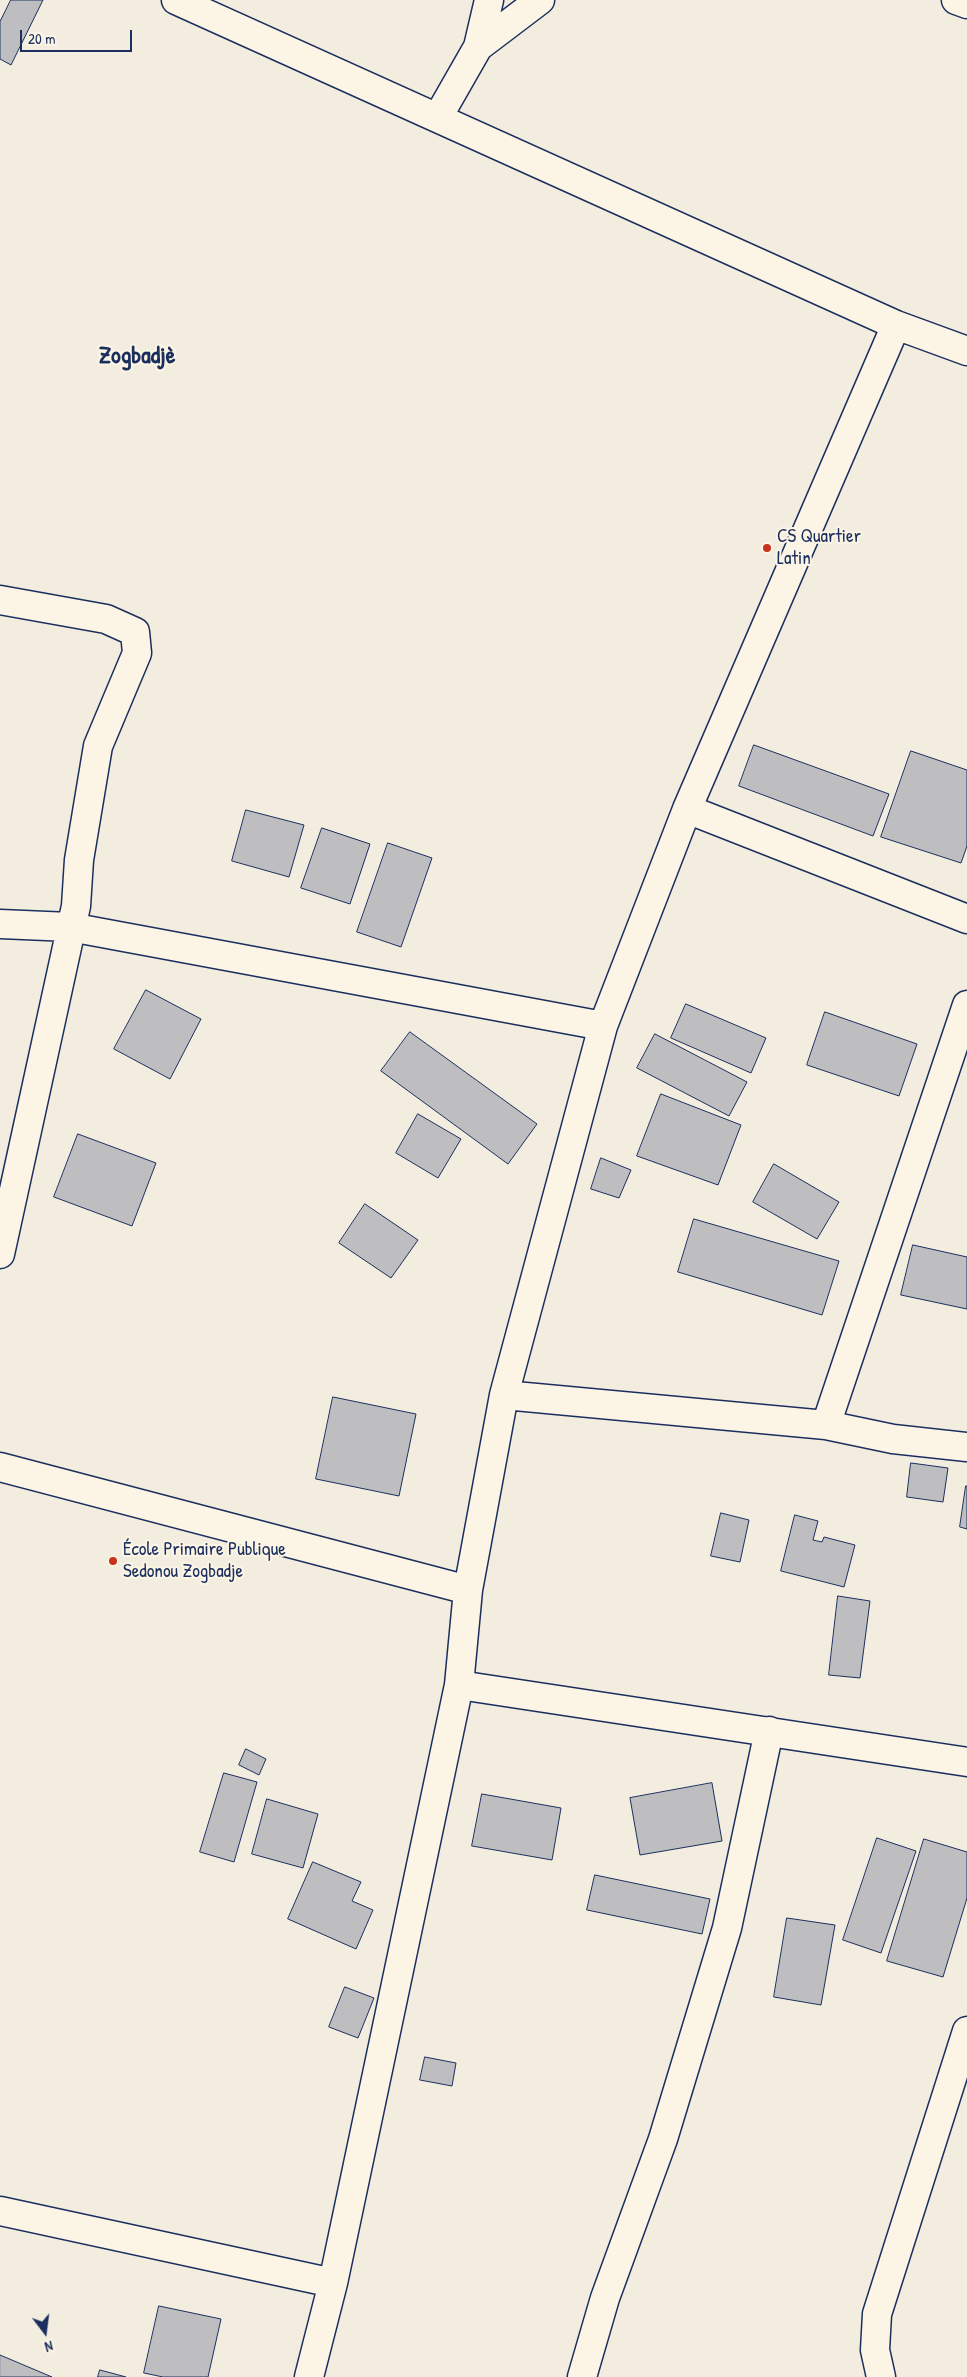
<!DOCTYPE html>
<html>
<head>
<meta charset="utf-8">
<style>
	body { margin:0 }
	#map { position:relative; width:967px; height:2377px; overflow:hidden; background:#f3ede0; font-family:"Patrick Hand",sans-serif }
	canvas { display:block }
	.north { position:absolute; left:20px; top:2307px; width:50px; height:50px; -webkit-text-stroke:4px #fcf5e5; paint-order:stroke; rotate:165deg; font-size:14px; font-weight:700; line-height:20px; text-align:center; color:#1b2f5e }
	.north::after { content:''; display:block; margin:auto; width:18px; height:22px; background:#1b2f5e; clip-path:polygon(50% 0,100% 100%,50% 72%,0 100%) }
	.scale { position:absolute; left:20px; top:30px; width:112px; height:22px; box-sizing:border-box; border:2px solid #1b2f5e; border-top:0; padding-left:6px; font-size:15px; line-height:18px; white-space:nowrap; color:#1b2f5e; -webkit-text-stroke:4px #fcf5e5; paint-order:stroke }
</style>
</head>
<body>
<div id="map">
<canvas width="967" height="2377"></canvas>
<div class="north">N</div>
<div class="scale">20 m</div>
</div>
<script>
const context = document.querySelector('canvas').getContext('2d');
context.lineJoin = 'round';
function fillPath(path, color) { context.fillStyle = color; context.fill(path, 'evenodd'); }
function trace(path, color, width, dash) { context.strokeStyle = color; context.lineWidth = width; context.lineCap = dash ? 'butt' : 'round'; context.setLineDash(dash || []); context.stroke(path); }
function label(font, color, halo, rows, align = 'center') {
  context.font = font + ' "Patrick Hand",sans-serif'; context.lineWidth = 4; context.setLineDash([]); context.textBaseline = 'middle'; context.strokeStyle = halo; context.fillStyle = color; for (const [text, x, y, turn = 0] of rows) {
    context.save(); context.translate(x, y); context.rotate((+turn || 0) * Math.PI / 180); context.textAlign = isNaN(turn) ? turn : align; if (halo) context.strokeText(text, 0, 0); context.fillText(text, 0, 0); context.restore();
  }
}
const building = new Path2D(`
	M 11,0 L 43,0 L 11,65 L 0,59 L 0,22 Z
	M 754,745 L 889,794 L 873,836 L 739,786 Z
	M 911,751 L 967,770 L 967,846 L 961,863 L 881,837 Z
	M 246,810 L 304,825 L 289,877 L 232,861 Z
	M 322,828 L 370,844 L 350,904 L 301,888 Z
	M 388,843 L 432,858 L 401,947 L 357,932 Z
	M 146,990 L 201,1019 L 170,1079 L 114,1049 Z
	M 686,1004 L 766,1038 L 751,1073 L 671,1038 Z
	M 825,1012 L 917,1044 L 899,1096 L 807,1065 Z
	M 410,1032 L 537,1124 L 508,1164 L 381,1071 Z
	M 655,1034 L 747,1082 L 729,1116 L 637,1068 Z
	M 661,1094 L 741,1125 L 718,1185 L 637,1156 Z
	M 418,1114 L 461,1139 L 438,1178 L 396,1153 Z
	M 78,1134 L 156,1163 L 132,1226 L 54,1197 Z
	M 601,1158 L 631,1170 L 619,1198 L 591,1189 Z
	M 774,1164 L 839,1202 L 817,1239 L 753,1202 Z
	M 365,1204 L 418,1240 L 391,1278 L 339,1243 Z
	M 694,1219 L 839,1261 L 822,1315 L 678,1272 Z
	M 913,1245 L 967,1257 L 967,1309 L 901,1295 Z
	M 333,1397 L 416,1414 L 399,1496 L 316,1479 Z
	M 911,1463 L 948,1468 L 943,1502 L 907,1497 Z
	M 966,1486 L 967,1486 L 967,1529 L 960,1527 Z
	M 721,1513 L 749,1520 L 740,1562 L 711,1556 Z
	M 795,1515 L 818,1521 L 813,1540 L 822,1542 L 824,1537 L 855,1545 L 844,1587 L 781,1571 Z
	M 838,1596 L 870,1601 L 860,1678 L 829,1675 Z
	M 246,1749 L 266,1759 L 259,1775 L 239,1765 Z
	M 224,1773 L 257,1782 L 234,1862 L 200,1852 Z
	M 712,1783 L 722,1841 L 640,1855 L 630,1798 Z
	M 482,1794 L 561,1808 L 552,1860 L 472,1846 Z
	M 267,1799 L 318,1814 L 303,1868 L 252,1854 Z
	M 877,1838 L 916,1851 L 881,1953 L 843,1940 Z
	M 924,1839 L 967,1852 L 967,1898 L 943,1977 L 887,1961 Z
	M 313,1862 L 361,1882 L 352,1901 L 373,1910 L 356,1949 L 288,1919 Z
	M 595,1875 L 710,1899 L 702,1934 L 587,1910 Z
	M 787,1918 L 835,1925 L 821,2005 L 774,1997 Z
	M 345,1987 L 374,1998 L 358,2038 L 329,2027 Z
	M 425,2057 L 456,2063 L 452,2086 L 420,2080 Z
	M 159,2306 L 221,2319 L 208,2377 L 163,2377 L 144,2373 Z
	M 0,2355 L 52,2377 L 0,2377 Z
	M 100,2370 L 126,2377 L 98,2377 Z`);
const minor = new Path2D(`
	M 176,0 L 896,325 L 967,351
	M 956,0 L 967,4
	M 478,47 L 489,0
	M 438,117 L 478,47 L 540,0
	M 0,600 L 106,619 L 135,632 L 137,653 L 98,746 L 79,860 L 76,906 L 0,1254
	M 687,809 L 967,919
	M 0,924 L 70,927 L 603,1026
	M 504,1395 L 826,1425 L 893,1439 L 967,1447
	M 826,1425 L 967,1005
	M 0,1467 L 468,1590
	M 459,1685 L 967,1762
	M 0,2211 L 333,2283
	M 309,2377 L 333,2283 L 459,1685 L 468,1590 L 504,1395 L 603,1026 L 687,809 L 896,325
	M 582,2377 L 605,2298 L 663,2139 L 727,1928 L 769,1731
	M 881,2377 L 875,2350 L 877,2314 L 967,2031`);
const markers = [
	[767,548,5,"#c8321e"],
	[113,1561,5,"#c8321e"]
];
const poiNames = [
	["CS Quartier",777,537],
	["Latin",777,559],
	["École Primaire Publique",123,1550],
	["Sedonou Zogbadje",123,1572]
];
const districtNames = [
	["Zogbadjè",137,357]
];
fillPath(building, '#bebec0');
trace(building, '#1b2f5e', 1);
trace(minor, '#1b2f5e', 31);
trace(minor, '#fcf5e5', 28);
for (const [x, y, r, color] of markers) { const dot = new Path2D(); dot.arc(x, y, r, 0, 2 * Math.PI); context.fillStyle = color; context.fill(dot); trace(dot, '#fcf5e5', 2); }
label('19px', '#1b2f5e', '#fcf5e5', poiNames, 'left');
label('bold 24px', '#1b2f5e', '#fcf5e5', districtNames);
</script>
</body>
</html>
